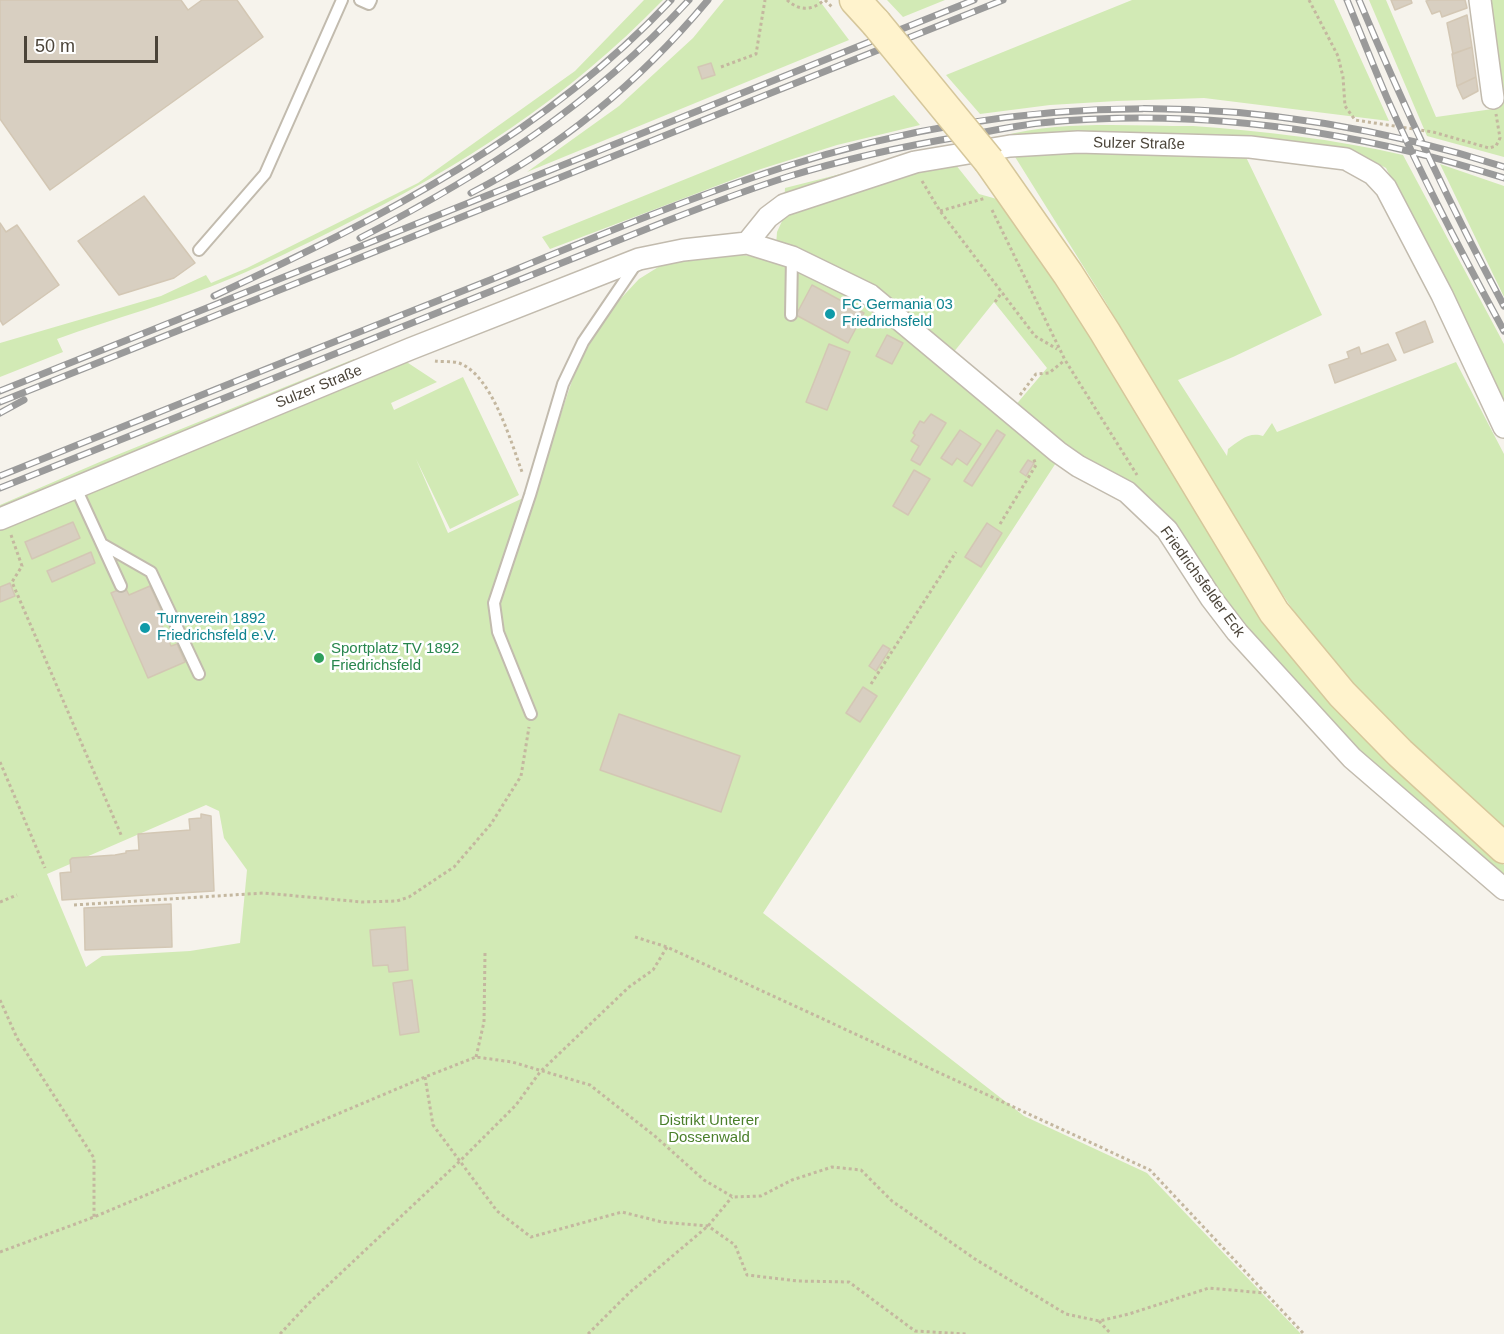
<!DOCTYPE html>
<html>
<head>
<meta charset="utf-8">
<style>
	body { margin:0 }
	#map { position:relative; width:1504px; height:1334px; overflow:hidden; background:#f6f3ec; font-family:Helvetica,sans-serif }
	canvas { display:block }
	.scale { position:absolute; left:24px; top:36px; width:134px; height:27px; box-sizing:border-box; border:3px solid #4b4439; border-top:0; padding-left:8px; font-size:18px; line-height:21px; white-space:nowrap; color:#4b4439; -webkit-text-stroke:4px #fff; paint-order:stroke }
</style>
</head>
<body>
<div id="map">
<canvas width="1504" height="1334"></canvas>
<div class="scale">50 m</div>
</div>
<script>
const context = document.querySelector('canvas').getContext('2d');
context.lineJoin = 'round';
function fillPath(path, color) { context.fillStyle = color; context.fill(path, 'evenodd'); }
function trace(path, color, width, dash) { context.strokeStyle = color; context.lineWidth = width; context.lineCap = dash ? 'butt' : 'round'; context.setLineDash(dash || []); context.stroke(path); }
function label(font, color, halo, rows, align = 'center') {
  context.font = font + ' Helvetica,sans-serif'; context.lineWidth = 5; context.setLineDash([]); context.textBaseline = 'middle'; context.strokeStyle = halo; context.fillStyle = color; for (const [text, x, y, turn = 0] of rows) {
    context.save(); context.translate(x, y); context.rotate((+turn || 0) * Math.PI / 180); context.textAlign = isNaN(turn) ? turn : align; if (halo) context.strokeText(text, 0, 0); context.fillText(text, 0, 0); context.restore();
  }
}
const green = new Path2D(`
	M 644,0 L 663,0 C 566,100 462,166 338,228 C 303,245 268,263 232,278 C 175,302 115,318 57,339 L 63,352 L 0,377 L 0,343 L 161,296 L 206,275 L 211,283 L 247,268 L 418,183 L 575,71 Z
	M 724,0 L 819,0 L 849,40 L 527,172 L 619,106 L 693,38 Z
	M 887,0 L 945,0 L 903,17 Z
	M 1132,0 L 1334,0 L 1389,121 L 1204,98 L 1117,101 L 1050,105 L 980,114 L 946,75 Z
	M 1369,0 L 1386,0 L 1436,117 L 1500,108 L 1485,0 L 1504,0 L 1504,157 L 1427,136 Z
	M 894,95 L 920,125 L 837,145 L 761,169 L 550,249 L 542,237 Z
	M 1193,126 C 1264,131 1333,139 1403,155 L 1504,344 L 1504,417 L 1446,289 L 1386,168 L 1371,160 L 1348,154 L 1257,142 L 1196,139 L 1168,155 L 1202,151 L 1245,155 L 1322,315 L 1233,357 L 1178,380 L 1227,456 L 1228,449 C 1239,441 1249,431 1263,436 L 1272,423 L 1277,432 L 1456,362 L 1504,454 L 1504,835 L 1385,724 L 1328,661 L 1248,544 L 1105,301 L 1002,136 C 1062,120 1131,126 1193,126 Z
	M 944,150 L 979,194 L 997,199 L 1007,207 L 1097,348 L 1243,590 L 1271,628 L 1389,759 L 1504,865 L 1504,880 L 1358,756 L 1151,525 L 1119,499 L 1065,449 L 763,913 L 1024,1116 L 1147,1173 L 1301,1334 L 0,1334 L 0,505 L 102,461 L 354,359 L 366,376 L 402,359 L 437,382 L 391,403 L 394,410 L 463,377 L 519,495 L 450,529 L 416,459 L 448,533 L 521,499 L 531,503 L 578,363 L 611,309 L 639,279 L 668,261 L 716,251 L 775,260 L 777,232 L 783,219 L 785,188 L 908,157 ZM 994,302 L 1047,368 L 1014,407 L 953,353 ZM 206,805 L 219,811 L 224,838 L 247,870 L 240,943 L 190,951 L 102,956 L 86,967 L 47,874 Z
	M 1440,164 L 1504,186 L 1504,297 Z`);
const building = new Path2D(`
	M 0,0 L 181,0 L 188,10 L 202,0 L 237,0 L 263,37 L 50,190 L 0,119 Z
	M 1391,0 L 1411,0 L 1412,3 L 1395,10 Z
	M 1430,0 L 1465,0 L 1467,8 L 1442,17 L 1440,11 L 1432,14 L 1426,1 Z
	M 1467,15 L 1472,47 L 1453,54 L 1447,23 Z
	M 1472,47 L 1476,77 L 1457,86 L 1452,54 Z
	M 711,63 L 715,75 L 702,79 L 698,67 Z
	M 1476,77 L 1478,91 L 1463,99 L 1457,86 Z
	M 144,196 L 195,263 L 174,278 L 119,295 L 78,241 Z
	M 0,223 L 6,232 L 17,225 L 59,285 L 3,325 L 0,320 Z
	M 812,285 L 864,313 L 848,343 L 796,315 Z
	M 1425,321 L 1433,342 L 1404,353 L 1396,333 Z
	M 887,335 L 903,343 L 892,364 L 876,356 Z
	M 829,344 L 850,352 L 827,410 L 806,402 Z
	M 1388,344 L 1396,360 L 1335,383 L 1329,365 L 1349,358 L 1347,352 L 1359,347 L 1361,354 Z
	M 931,414 L 946,423 L 920,465 L 911,460 L 919,446 L 911,441 L 915,435 L 913,433 L 920,421 L 924,423 Z
	M 960,430 L 981,444 L 967,465 L 957,458 L 952,465 L 941,458 Z
	M 997,430 L 1005,435 L 972,486 L 964,481 Z
	M 1028,460 L 1034,463 L 1026,476 L 1020,472 Z
	M 914,470 L 930,479 L 908,515 L 893,506 Z
	M 73,522 L 80,538 L 32,559 L 25,542 Z
	M 987,523 L 1002,533 L 981,567 L 965,557 Z
	M 91,552 L 95,563 L 52,582 L 47,571 Z
	M 10,583 L 15,596 L 0,602 L 0,587 Z
	M 150,586 L 161,610 L 156,612 L 171,646 L 177,644 L 185,662 L 148,678 L 111,593 L 125,587 L 129,595 Z
	M 883,645 L 890,649 L 876,671 L 869,666 Z
	M 863,687 L 877,696 L 860,722 L 846,713 Z
	M 619,714 L 740,756 L 721,812 L 600,770 Z
	M 201,814 L 211,816 L 214,891 L 62,900 L 60,873 L 71,872 L 70,860 L 72,858 L 115,855 L 126,853 L 126,851 L 139,850 L 138,834 L 190,830 L 189,819 L 201,818 Z
	M 171,904 L 172,947 L 85,950 L 84,908 Z
	M 405,927 L 408,970 L 389,972 L 388,965 L 373,966 L 370,930 Z
	M 412,980 L 419,1032 L 400,1035 L 393,983 Z`);
const path = new Path2D(`
	M 787,0 C 799,11 812,11 824,0
	M 825,0 L 832,7
	M 1309,0 L 1338,56 L 1343,77 L 1345,106 L 1355,120 L 1433,132 L 1489,148 L 1496,146 L 1500,138 L 1496,114
	M 721,67 L 756,54 L 765,0
	M 922,181 L 940,211 L 1035,336 L 1057,349
	M 992,210 L 1065,360 L 1137,475
	M 940,211 L 986,198
	M 995,302 L 1002,292
	M 435,361 C 442,362 452,361 459,363 C 492,375 511,442 522,472
	M 1020,395 L 1036,374 L 1049,373 L 1065,360
	M 1000,524 L 1036,465 L 1033,457
	M 11,535 L 22,566 L 12,582 L 122,837
	M 871,684 L 956,552
	M 0,762 L 45,868
	M 0,902 L 17,895
	M 74,905 L 264,893 L 362,902 L 397,901 L 409,897 L 454,867 L 491,824 L 521,776 L 529,727
	M 635,937 L 667,947 L 1150,1170 L 1304,1334
	M 0,1000 L 17,1038 L 94,1158 L 94,1217
	M 476,1057 L 484,1022 L 485,953
	M 425,1077 L 433,1125 L 497,1211 L 531,1237 L 622,1212 L 662,1222 L 708,1226 L 735,1245 L 747,1275 L 798,1281 L 849,1282 L 915,1331 L 966,1334
	M 0,1252 L 94,1217 L 425,1077 L 476,1057 L 512,1062 L 590,1085 L 656,1137 L 704,1180 L 733,1197 L 761,1196 L 792,1180 L 832,1167 L 861,1170 L 892,1201 L 975,1259 L 1066,1314 L 1099,1321 L 1129,1314 L 1209,1288 L 1264,1293
	M 1099,1321 L 1111,1334
	M 280,1334 L 308,1304 L 460,1161 L 516,1105 L 540,1072 L 629,987 L 653,970 L 667,947
	M 588,1334 L 630,1292 L 708,1226 L 732,1197`);
const service = new Path2D(`
	M 360,0 L 369,4 L 371,0
	M 199,250 L 265,174 L 342,0
	M 791,315 L 792,257
	M 75,486 L 121,586
	M 102,544 L 151,572 L 199,674
	M 531,714 L 498,632 L 494,603 L 530,495 L 563,384 L 583,342 L 638,261`);
const minor = new Path2D(`
	M 1480,0 L 1493,98
	M 747,243 L 768,217 L 784,205 L 915,162 L 1010,146 L 1078,142 L 1250,147 L 1346,159 L 1373,174 L 1386,188 L 1442,295 L 1504,427
	M 0,519 L 410,349 L 639,259 L 683,250 L 747,243 L 792,257 L 870,295 L 1058,452 L 1078,466 L 1127,492 L 1167,530 L 1211,598 L 1237,632 L 1352,758 L 1504,889`);
const secondary = new Path2D(`
	M 855,0 L 876,23
	M 989,161 L 1068,274 L 1105,332 L 1274,612 L 1342,694 L 1400,753 L 1504,848`);
const rail = new Path2D(`
	M 1347,0 C 1360,32 1373,65 1387,98 C 1422,177 1462,254 1504,331
	M 1359,0 C 1403,105 1450,206 1504,306
	M 471,193 C 563,146 642,79 708,0
	M 360,238 C 486,173 592,105 689,0
	M 214,296 C 381,218 543,136 671,0
	M 0,391 L 974,0
	M 0,402 L 1003,0
	M 0,413 L 24,400
	M 0,476 C 162,411 323,346 485,282 C 583,242 680,201 781,168 C 1026,89 1259,89 1504,167
	M 0,488 L 664,222 C 705,206 746,190 787,177 C 845,159 904,146 964,136 C 989,131 1014,126 1040,123 C 1197,107 1354,130 1504,178`);
const secondaryBridge = new Path2D(`
	M 876,23 L 989,161`);
const markers = [
	[830,314,6,"#0f9aa8"],
	[145,628,6,"#0f9aa8"],
	[319,658,6,"#2e9e5b"]
];
const streetNames = [
	["Sulzer Straße",1139,144,1],
	["Sulzer Straße",319,387,-22],
	["Friedrichsfelder Eck",1202,582,54]
];
const cultureNames = [
	["FC Germania 03",842,305],
	["Friedrichsfeld",842,322],
	["Turnverein 1892",157,619],
	["Friedrichsfeld e.V.",157,636]
];
const leisureNames = [
	["Sportplatz TV 1892",331,649],
	["Friedrichsfeld",331,666]
];
const parkNames = [
	["Distrikt Unterer",709,1121],
	["Dossenwald",709,1138]
];
fillPath(green, '#d2eab5');
fillPath(building, '#d8cfc1');
trace(building, '#d3c7b4', 1.5);
trace(service, '#c2bbae', 14);
trace(minor, '#c2bbae', 24);
trace(secondary, '#d6c79b', 33);
trace(path, '#c4b79f', 3, [3, 3]);
trace(service, '#fff', 10);
trace(minor, '#fff', 21);
trace(secondary, '#fff3cd', 30);
trace(rail, '#9a9a9a', 7);
trace(rail, '#fff', 4.5, [14]);
trace(secondaryBridge, '#d6c79b', 33, []);
trace(secondaryBridge, '#fff3cd', 30);
for (const [x, y, r, color] of markers) { const dot = new Path2D(); dot.arc(x, y, r, 0, 2 * Math.PI); context.fillStyle = color; context.fill(dot); trace(dot, '#fff', 2); }
label('15px', '#4b4439', '#fff', streetNames);
label('15px', '#0d838f', '#fff', cultureNames, 'left');
label('15px', '#27864d', '#fff', leisureNames, 'left');
label('15px', '#4a7f2a', '#fff', parkNames);
</script>
</body>
</html>
